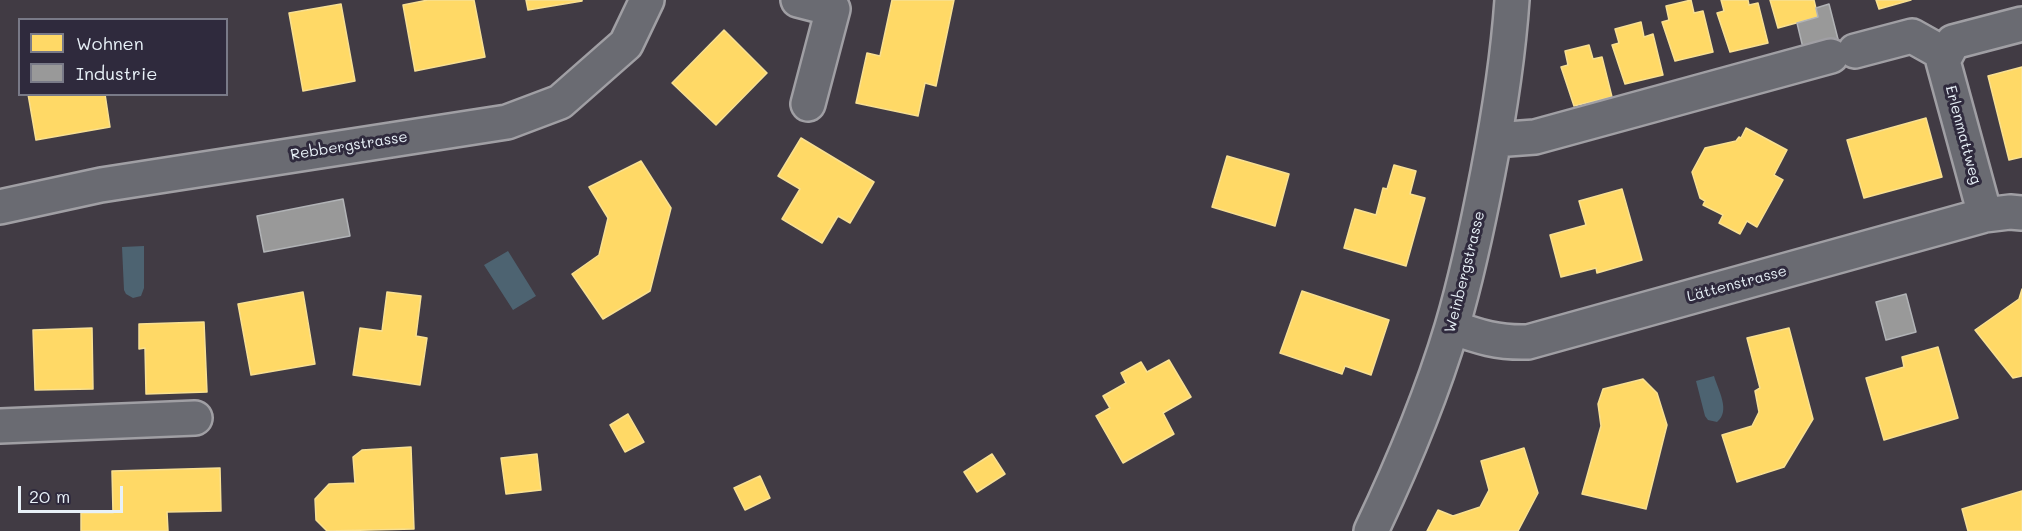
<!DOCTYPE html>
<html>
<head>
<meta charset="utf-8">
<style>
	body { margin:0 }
	#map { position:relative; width:2022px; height:531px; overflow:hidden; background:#413b44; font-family:Mali,sans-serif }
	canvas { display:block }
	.legend { position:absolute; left:18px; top:18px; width:210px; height:78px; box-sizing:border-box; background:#2f2a3d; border:2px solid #797a88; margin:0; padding:8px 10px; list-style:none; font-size:18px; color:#e8f1f8 }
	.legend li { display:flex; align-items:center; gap:12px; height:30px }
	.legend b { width:30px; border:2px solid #797a88 }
	.scale { position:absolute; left:18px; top:486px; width:105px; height:27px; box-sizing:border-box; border:3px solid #e8f1f8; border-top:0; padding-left:8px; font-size:18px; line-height:21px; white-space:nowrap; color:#e8f1f8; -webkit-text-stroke:4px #2f2a3d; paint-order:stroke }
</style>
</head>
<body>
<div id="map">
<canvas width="2022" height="531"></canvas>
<ul class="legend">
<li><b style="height:16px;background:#ffd966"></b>Wohnen</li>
<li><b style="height:16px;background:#999"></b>Industrie</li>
</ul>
<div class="scale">20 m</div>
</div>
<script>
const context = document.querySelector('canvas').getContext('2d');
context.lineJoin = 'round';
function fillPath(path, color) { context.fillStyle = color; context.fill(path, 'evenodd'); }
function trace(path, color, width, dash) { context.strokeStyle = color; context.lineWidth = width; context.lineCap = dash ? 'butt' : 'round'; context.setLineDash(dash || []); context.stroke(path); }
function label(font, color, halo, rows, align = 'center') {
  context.font = font + ' Mali,sans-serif'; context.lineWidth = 6; context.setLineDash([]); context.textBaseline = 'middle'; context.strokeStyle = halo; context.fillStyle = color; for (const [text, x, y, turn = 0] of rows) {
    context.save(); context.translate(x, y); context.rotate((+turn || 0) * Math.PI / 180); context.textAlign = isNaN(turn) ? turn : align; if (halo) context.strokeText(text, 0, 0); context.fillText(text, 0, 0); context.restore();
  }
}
const water = new Path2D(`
	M 144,246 L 144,288 L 141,296 L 133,298 L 126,294 L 124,290 L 122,247 Z
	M 508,251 L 536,296 L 513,310 L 484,265 Z
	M 1714,376 C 1718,390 1731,411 1717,422 L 1708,420 L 1705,416 L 1696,381 Z`);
const homes = new Path2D(`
	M 428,0 L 474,0 L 485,57 L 415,71 L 403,5 Z
	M 526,0 L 582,0 L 582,1 L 528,10 Z
	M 892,0 L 954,0 L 936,86 L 925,83 L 918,116 L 856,103 L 867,53 L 880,56 Z
	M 1691,0 L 1694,13 L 1703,11 L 1713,52 L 1675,61 L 1662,22 L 1669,20 L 1666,6 Z
	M 1721,0 L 1748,0 L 1749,5 L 1758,3 L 1768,43 L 1730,52 L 1717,13 L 1724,11 Z
	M 1770,0 L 1814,0 L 1818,17 L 1778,28 Z
	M 1876,0 L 1911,0 L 1879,9 Z
	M 341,4 L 355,81 L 303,91 L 289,13 Z
	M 1641,22 L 1644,37 L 1653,34 L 1663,75 L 1625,84 L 1612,45 L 1619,43 L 1615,29 Z
	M 724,30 L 767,73 L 716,125 L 672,83 Z
	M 1589,45 L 1593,59 L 1602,57 L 1612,97 L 1574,106 L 1561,67 L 1568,65 L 1565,51 Z
	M 2022,67 L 2022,157 L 2009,160 L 1988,76 Z
	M 28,94 L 105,94 L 110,127 L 36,140 Z
	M 1926,118 L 1942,177 L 1864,198 L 1847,140 Z
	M 1746,128 L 1787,150 L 1774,175 L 1783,180 L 1757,227 L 1747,221 L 1740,234 L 1719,223 L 1723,215 L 1703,205 L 1705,201 L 1700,198 L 1692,172 L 1705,148 L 1736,141 L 1739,137 L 1741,138 Z
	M 801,138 L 874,182 L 850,223 L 838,216 L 822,243 L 782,219 L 800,189 L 778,176 Z
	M 1227,156 L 1289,174 L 1275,226 L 1212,207 Z
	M 641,161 L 671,208 L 650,291 L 603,319 L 572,274 L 599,255 L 608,218 L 589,187 Z
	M 1394,165 L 1416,171 L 1410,194 L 1425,198 L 1406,266 L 1344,248 L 1355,209 L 1376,215 L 1383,188 L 1387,189 Z
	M 1622,189 L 1642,260 L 1597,273 L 1596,268 L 1561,277 L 1550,235 L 1586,225 L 1579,201 Z
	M 2022,289 L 2022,376 L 2013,378 L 1975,330 L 2019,299 Z
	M 1302,291 L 1389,320 L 1371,375 L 1345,366 L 1342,374 L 1280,353 Z
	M 303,292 L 315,364 L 251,375 L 238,304 Z
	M 387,292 L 421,296 L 416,336 L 427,338 L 420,385 L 353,375 L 360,328 L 382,331 Z
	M 204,322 L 207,392 L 146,394 L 145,348 L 139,349 L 139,324 Z
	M 92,328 L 93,389 L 35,390 L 33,330 Z
	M 1789,328 L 1813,419 L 1784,467 L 1737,482 L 1722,435 L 1752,426 L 1759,412 L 1755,391 L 1760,388 L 1747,338 Z
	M 1938,347 L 1958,418 L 1884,440 L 1866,378 L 1904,367 L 1902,357 Z
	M 1169,360 L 1191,397 L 1163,413 L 1174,434 L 1123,463 L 1096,416 L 1110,408 L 1103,396 L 1126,383 L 1121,373 L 1141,362 L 1147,372 Z
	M 1643,379 L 1657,393 L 1667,425 L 1646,509 L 1582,494 L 1601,426 L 1598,404 L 1603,389 Z
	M 628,414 L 644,442 L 625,452 L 610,425 Z
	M 411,447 L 414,529 L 327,531 L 316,520 L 315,499 L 329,484 L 355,483 L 353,457 L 362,450 Z
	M 1524,448 L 1538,493 L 1518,531 L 1427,531 L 1438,510 L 1453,516 L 1480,507 L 1489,490 L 1481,461 Z
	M 537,454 L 541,490 L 506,494 L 501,458 Z
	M 992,454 L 1005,474 L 977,492 L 964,472 Z
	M 220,468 L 221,511 L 167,512 L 168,531 L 81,531 L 81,513 L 113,513 L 112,471 Z
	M 760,476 L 770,498 L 745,510 L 734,488 Z
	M 2022,491 L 2022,531 L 1968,531 L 1962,509 Z`);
const industry = new Path2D(`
	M 1829,4 L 1839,43 L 1804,52 L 1797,23 L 1818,17 L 1816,8 Z
	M 343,199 L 350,236 L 264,252 L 257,216 Z
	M 1906,294 L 1916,332 L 1886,340 L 1876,302 Z`);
const minor = new Path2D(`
	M 798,0 L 833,9 L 808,104
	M 1855,51 L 1912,36 L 1946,55
	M 1494,140 L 1535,137 L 1831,56
	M 0,207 L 101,185 L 507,122 L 560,102 L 626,44 L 647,0
	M 1985,215 L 1943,61 L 1953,42 L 2022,24
	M 1452,327 C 1479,337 1498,343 1528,342 L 1985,215 L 2010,212 L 2022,213
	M 0,426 L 195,418
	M 1371,531 C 1402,466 1431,397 1452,327 C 1467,276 1478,224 1488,172 C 1499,115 1508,58 1512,0`);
const streetNames = [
	["Erlenmattweg",1963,135,75],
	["Rebbergstrasse",349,146,-9],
	["Weinbergstrasse",1465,272,-76],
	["Lättenstrasse",1737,284,-15]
];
fillPath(water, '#4d6371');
fillPath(homes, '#ffd966');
trace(homes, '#f8e092', 1.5);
fillPath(industry, '#999');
trace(industry, '#b1b3b6', 1.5);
trace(minor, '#a09fa4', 38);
trace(minor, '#6a6b72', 33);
label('15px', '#e8f1f8', '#2f2a3d', streetNames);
</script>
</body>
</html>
